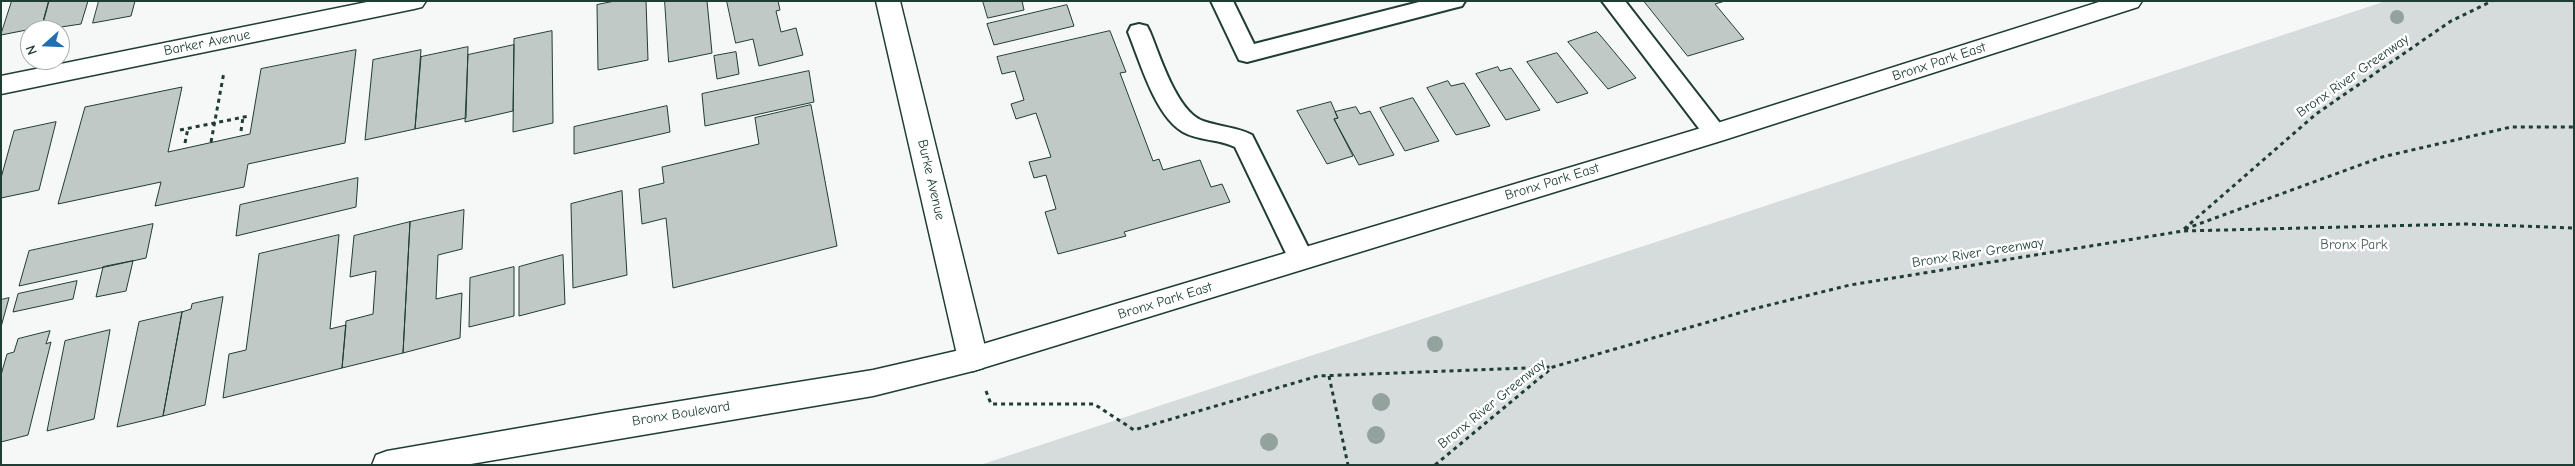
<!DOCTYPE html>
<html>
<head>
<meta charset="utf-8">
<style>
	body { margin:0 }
	#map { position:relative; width:2575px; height:466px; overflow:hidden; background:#f6f7f7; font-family:"Comic Neue",sans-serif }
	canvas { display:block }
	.frame { position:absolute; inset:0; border:2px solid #1f3d34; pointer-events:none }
	.north { position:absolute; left:20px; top:20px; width:50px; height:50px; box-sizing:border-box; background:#fff; border:1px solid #a5b1ae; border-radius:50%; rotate:250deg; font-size:14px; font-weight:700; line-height:20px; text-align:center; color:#1f3d34 }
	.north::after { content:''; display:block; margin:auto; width:18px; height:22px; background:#1f6fb2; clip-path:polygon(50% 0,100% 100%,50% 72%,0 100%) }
</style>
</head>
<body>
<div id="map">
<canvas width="2575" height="466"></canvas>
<div class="frame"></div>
<div class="north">N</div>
</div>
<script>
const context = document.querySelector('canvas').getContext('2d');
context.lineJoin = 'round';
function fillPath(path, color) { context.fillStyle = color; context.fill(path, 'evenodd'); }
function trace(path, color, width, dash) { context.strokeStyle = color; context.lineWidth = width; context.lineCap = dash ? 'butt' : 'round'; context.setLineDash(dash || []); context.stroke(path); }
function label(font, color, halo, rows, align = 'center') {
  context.font = font + ' "Comic Neue",sans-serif'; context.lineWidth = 5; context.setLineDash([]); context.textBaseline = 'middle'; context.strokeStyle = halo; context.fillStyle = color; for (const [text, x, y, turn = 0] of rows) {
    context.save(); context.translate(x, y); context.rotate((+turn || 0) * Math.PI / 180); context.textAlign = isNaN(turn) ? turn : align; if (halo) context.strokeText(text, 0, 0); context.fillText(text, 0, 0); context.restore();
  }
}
const green = new Path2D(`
	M 2386,1 L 2574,1 L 2574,465 L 980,465 Z`);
const building = new Path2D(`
	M 12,1 L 49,1 L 42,27 L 1,35 Z
	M 49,1 L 88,1 L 81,24 L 41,30 Z
	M 99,1 L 135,1 L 131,16 L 93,23 Z
	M 615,1 L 646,1 L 648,60 L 598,70 L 597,5 Z
	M 665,1 L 707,1 L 712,53 L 669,62 Z
	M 727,1 L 778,1 L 780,10 L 776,11 L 781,32 L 796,28 L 803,55 L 759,66 L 753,39 L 736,43 Z
	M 983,1 L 1022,1 L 1024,10 L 988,18 Z
	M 1644,1 L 1725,1 L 1715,4 L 1744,39 L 1688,56 Z
	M 1067,5 L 1074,26 L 994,45 L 987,24 Z
	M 552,31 L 553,123 L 513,132 L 514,39 Z
	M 1110,31 L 1126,72 L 1120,73 L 1153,161 L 1159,159 L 1163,170 L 1200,160 L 1211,187 L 1222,184 L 1230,202 L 1124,232 L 1126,236 L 1058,254 L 1045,212 L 1056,209 L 1046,175 L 1034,178 L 1029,162 L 1051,157 L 1036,113 L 1016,119 L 1011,104 L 1024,100 L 1015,71 L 1002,74 L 997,57 Z
	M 1597,32 L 1600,35 L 1636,78 L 1608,89 L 1568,42 Z
	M 514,45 L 513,111 L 465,122 L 468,55 Z
	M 468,47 L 466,118 L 415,129 L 421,57 Z
	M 356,50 L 345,143 L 248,164 L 244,187 L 155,206 L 161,182 L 58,204 L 85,107 L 182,87 L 168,152 L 250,134 L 261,69 Z
	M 421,50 L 415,129 L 365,140 L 373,60 Z
	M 736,52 L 739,74 L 717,79 L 714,56 Z
	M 1557,53 L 1588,93 L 1557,103 L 1527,62 Z
	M 1498,67 L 1500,71 L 1511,68 L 1540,110 L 1506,120 L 1476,74 Z
	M 809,71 L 814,102 L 705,126 L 702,94 Z
	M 1448,81 L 1451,86 L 1464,83 L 1490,126 L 1456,135 L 1427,88 Z
	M 1413,98 L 1439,141 L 1405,151 L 1380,108 Z
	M 1331,102 L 1338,118 L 1334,119 L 1353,156 L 1327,164 L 1297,111 Z
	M 811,105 L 837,246 L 673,288 L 666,218 L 642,224 L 639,189 L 664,183 L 662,167 L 759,144 L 755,118 Z
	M 667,106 L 670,132 L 574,154 L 574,127 Z
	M 1356,107 L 1360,114 L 1370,111 L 1394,155 L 1359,165 L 1334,119 L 1338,118 L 1335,112 Z
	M 56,122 L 39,190 L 1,198 L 1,178 L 14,131 Z
	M 358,178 L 356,207 L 236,236 L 240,205 Z
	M 622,191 L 627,275 L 573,288 L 571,204 Z
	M 464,210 L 462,249 L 438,255 L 436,299 L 462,293 L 460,338 L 403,353 L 410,222 Z
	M 410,222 L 403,353 L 342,368 L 346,321 L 373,314 L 376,271 L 350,277 L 354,236 Z
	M 153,224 L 146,258 L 19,286 L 29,251 Z
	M 339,235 L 330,329 L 346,325 L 342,368 L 223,398 L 229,354 L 246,350 L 259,254 Z
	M 563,255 L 565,304 L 519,316 L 519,267 Z
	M 133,261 L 126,291 L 96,297 L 103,267 Z
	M 514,267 L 514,316 L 469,327 L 470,278 Z
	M 77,281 L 73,299 L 13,312 L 18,294 Z
	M 223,297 L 205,405 L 163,416 L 182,312 L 191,309 L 192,304 Z
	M 9,298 L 1,327 L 1,300 Z
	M 182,312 L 163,416 L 117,427 L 139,322 Z
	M 110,330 L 94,419 L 47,431 L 65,341 Z
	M 50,331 L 46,344 L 51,342 L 28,435 L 1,442 L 1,375 L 7,354 L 14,352 L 18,339 Z`);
const path = new Path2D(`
	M 180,130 L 249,116
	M 241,131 L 243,117
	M 211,142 L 224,72
	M 185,143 L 188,128
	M 2184,229 L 2316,114 L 2451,21 L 2492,1
	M 2185,229 L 2382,157 L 2511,127 L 2574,127
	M 1329,376 L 1348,465
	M 986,391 L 991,404 L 1094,404 L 1134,430 L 1318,376 L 1552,367
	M 1435,465 L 1553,367 L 1753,309 L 1850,285 L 2183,231 L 2465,224 L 2574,228`);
const service = new Path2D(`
	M 1211,1 L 1233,1 L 1254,44 L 1423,1 L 1465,1 L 1462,6 L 1454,8 L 1247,62 L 1239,60 Z
	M 1602,1 L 1625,1 L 1723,127 L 1727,133 L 1723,139 L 1715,142 L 1707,139 Z
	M 1139,24 L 1147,26 L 1150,32 C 1160,56 1177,112 1203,121 C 1220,127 1237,127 1252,135 L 1314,259 L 1310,266 L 1301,269 L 1292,266 L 1235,147 C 1219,139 1199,141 1183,132 C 1155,116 1140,61 1128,32 L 1131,26 Z`);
const minor = new Path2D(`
	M 372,1 L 426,1 L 422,7 L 414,9 L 1,94 L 1,76 Z
	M 2102,1 L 2142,1 L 2138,7 L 1724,140 L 973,371 L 873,396 L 465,465 L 372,465 L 376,455 L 387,451 L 606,413 L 873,370 L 973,347 L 1711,125 Z`);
const secondary = new Path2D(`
	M 876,1 L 900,1 L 988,359 L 983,368 L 973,371 L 963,368 L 958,359 Z`);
const trees = [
	[2397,17,7],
	[1435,344,8],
	[1381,402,9],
	[1376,435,9],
	[1269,442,9]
];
const streetNames = [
	["Barker Avenue",207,43,-11],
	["Bronx Park East",1939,62,-18],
	["Bronx River Greenway",2353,76,-35],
	["Burke Avenue",931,180,77],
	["Bronx Park East",1552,182,-17],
	["Bronx River Greenway",1978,253,-9],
	["Bronx Park East",1165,301,-17],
	["Bronx River Greenway",1492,404,-39],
	["Bronx Boulevard",681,414,-9]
];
const parkNames = [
	["Bronx Park",2354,245]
];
fillPath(green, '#d6dcdb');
fillPath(building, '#c0c9c6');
trace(building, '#1f3d34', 1);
trace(service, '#1f3d34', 4);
trace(minor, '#1f3d34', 3);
trace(secondary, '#1f3d34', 3);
trace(path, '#1f3d34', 3, [4, 4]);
fillPath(service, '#fff');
fillPath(minor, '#fff');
fillPath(secondary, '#fff');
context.fillStyle = '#94a29e';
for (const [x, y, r] of trees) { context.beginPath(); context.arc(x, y, r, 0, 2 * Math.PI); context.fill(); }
label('14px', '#1f3d34', '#fff', streetNames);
label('14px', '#445d55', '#fff', parkNames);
</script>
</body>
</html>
